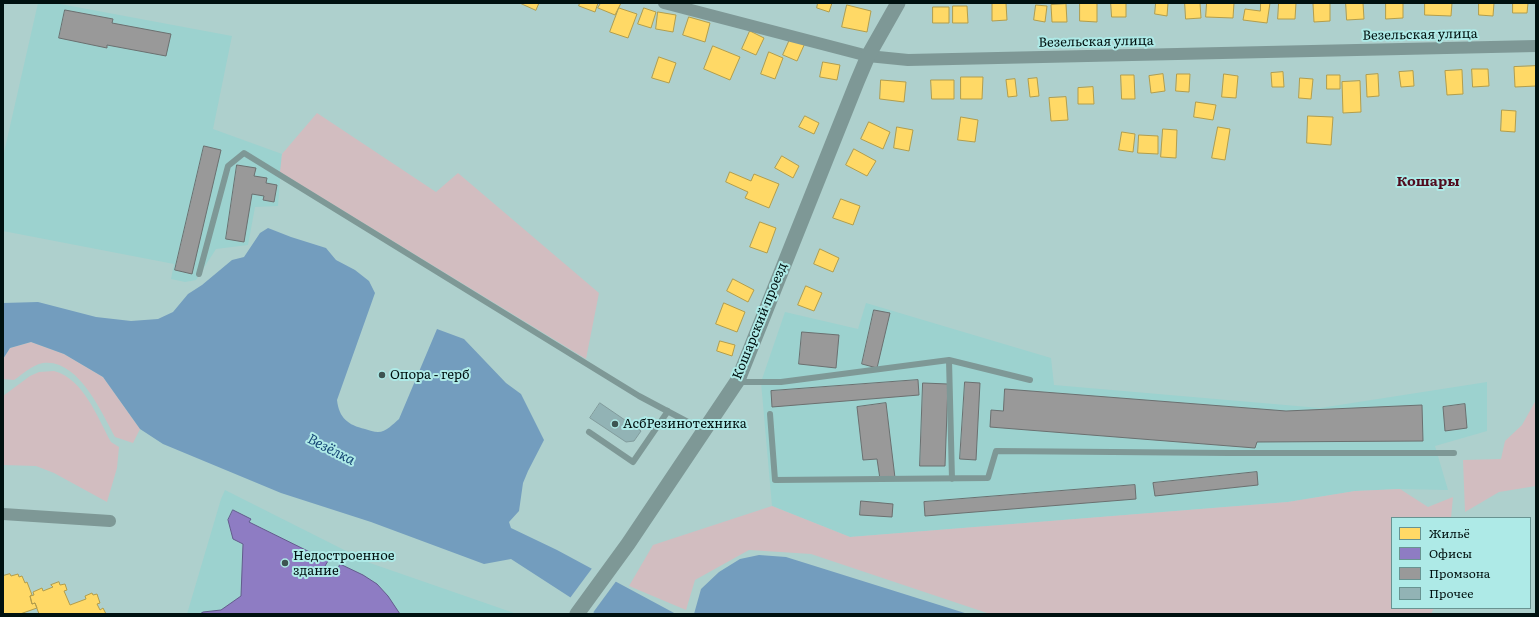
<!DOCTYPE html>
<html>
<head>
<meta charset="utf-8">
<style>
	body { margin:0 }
	#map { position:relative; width:1539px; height:617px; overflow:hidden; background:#aed0cd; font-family:Literata,serif }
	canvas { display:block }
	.frame { position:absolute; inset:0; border:4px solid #001110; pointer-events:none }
	.legend { position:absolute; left:1391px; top:517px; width:140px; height:92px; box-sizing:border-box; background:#aeeae7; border:1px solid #689391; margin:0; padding:5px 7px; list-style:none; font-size:12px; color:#001110 }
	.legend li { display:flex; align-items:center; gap:8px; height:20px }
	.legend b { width:20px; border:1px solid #689391 }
</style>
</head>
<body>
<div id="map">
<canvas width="1539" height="617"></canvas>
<div class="frame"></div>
<ul class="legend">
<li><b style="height:11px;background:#ffd966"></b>Жильё</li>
<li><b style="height:11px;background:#8e7cc3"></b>Офисы</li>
<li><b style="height:11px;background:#999"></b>Промзона</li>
<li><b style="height:11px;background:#92b3b5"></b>Прочее</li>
</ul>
</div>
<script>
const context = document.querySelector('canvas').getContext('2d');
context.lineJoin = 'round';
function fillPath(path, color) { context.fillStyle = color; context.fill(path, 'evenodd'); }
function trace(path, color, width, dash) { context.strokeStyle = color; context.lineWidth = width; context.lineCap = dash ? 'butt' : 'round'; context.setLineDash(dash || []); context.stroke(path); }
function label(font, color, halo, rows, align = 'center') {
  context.font = font + ' Literata,serif'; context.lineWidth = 4; context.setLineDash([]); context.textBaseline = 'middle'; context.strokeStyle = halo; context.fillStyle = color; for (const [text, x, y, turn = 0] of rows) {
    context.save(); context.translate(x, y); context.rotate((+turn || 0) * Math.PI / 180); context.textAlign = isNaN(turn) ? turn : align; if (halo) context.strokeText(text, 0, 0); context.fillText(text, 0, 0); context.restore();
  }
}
const built = new Path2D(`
	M 38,3 L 55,3 L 232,36 L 213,129 L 282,154 L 278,206 L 255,207 L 248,245 L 216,249 L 196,280 L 185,282 L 171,279 L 174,264 L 3,231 L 3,157 Z
	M 866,303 L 1051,358 L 1054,385 L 1320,408 L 1487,382 L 1487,431 L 1435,446 L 1448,490 L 1400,489 L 1355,491 L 1288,502 L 850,537 L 772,506 L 761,382 L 785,312 L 858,329 Z
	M 225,490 L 370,563 L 517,614 L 187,614 L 221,499 Z`);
const green = new Path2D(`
	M 317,113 L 436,192 L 458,173 L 599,293 L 586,359 L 280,172 L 282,154 Z
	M 31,342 L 64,354 L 103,377 L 140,429 L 133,443 L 115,437 C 102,413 78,358 43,363 C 32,365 23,374 14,380 L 3,379 L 3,359 L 10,348 Z
	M 54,371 C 84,379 97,417 111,442 L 119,447 L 117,468 L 107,502 L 54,473 L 36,466 L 3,465 L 3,396 L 30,376 L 39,372 Z
	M 1536,400 L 1536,486 L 1499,492 L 1465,512 L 1463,460 L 1501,459 L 1505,441 L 1522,425 Z
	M 1400,489 L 1428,507 L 1453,497 L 1451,518 L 1392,518 L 1392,608 L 1434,608 L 1431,614 L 990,614 L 811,554 L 749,550 L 695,580 L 686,610 L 629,586 L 653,545 L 772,506 L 850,537 L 1288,502 L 1355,491 Z`);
const water = new Path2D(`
	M 268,228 L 291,237 L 326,248 L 336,260 L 355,270 L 369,281 L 375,293 L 337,400 C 339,418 348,425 365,429 C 369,430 374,432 378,432 C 386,432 393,424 399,419 L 437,329 L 464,339 L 506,383 L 521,394 L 544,440 L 528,471 L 523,483 L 519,511 L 509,522 L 511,528 L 557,550 L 676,614 L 596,614 L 511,559 L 484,564 L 371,522 L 281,493 L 163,444 L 140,429 L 103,377 L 64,354 L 31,342 L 10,348 L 3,359 L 3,303 L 38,302 L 96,317 L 131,321 L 158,319 L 173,312 L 188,294 L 202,285 L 232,260 L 244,257 L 260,233 Z
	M 759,555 L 786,557 L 968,614 L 694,614 L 701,589 L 719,572 L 740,559 Z`);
const pier = new Path2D(`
	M 593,567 L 617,580 L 592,614 L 570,598 Z`);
const homes = new Path2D(`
	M 520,3 L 539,3 L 536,10 Z
	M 580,3 L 598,3 L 595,12 L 579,6 Z
	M 601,3 L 621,3 L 615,15 L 598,8 Z
	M 818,3 L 832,3 L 829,12 L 817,8 Z
	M 1006,3 L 1007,20 L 992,21 L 992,4 Z
	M 1080,3 L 1097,3 L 1097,22 L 1080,21 Z
	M 1111,3 L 1126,3 L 1126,17 L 1112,17 Z
	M 1156,3 L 1168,3 L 1167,16 L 1155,14 Z
	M 1185,3 L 1200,3 L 1201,18 L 1186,19 Z
	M 1207,3 L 1234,3 L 1233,18 L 1206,17 Z
	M 1261,3 L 1270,3 L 1267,23 L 1243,20 L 1245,9 L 1260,11 Z
	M 1279,3 L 1296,3 L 1295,19 L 1278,19 Z
	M 1330,3 L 1330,21 L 1314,22 L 1313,4 Z
	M 1346,3 L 1363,3 L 1364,19 L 1347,20 Z
	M 1386,3 L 1403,3 L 1403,18 L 1386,19 Z
	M 1425,3 L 1452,3 L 1451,16 L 1425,15 Z
	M 1479,3 L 1494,3 L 1493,16 L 1479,15 Z
	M 1513,3 L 1528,3 L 1527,13 L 1513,13 Z
	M 1066,4 L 1067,22 L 1052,22 L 1051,5 Z
	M 847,5 L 871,11 L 867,32 L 842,27 Z
	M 1036,5 L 1047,6 L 1045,22 L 1034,20 Z
	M 953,6 L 967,6 L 968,23 L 953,23 Z
	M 933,7 L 949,7 L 949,23 L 933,23 Z
	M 619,8 L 637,14 L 628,38 L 610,32 Z
	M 644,8 L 656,12 L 651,28 L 638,24 Z
	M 658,12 L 676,15 L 673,32 L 656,29 Z
	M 689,17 L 710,23 L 705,42 L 683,35 Z
	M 750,31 L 764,38 L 756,55 L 742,49 Z
	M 791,37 L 805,43 L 797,61 L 783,55 Z
	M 713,46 L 740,57 L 730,80 L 704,69 Z
	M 769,52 L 783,58 L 775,79 L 761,74 Z
	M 659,57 L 676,63 L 669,83 L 652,78 Z
	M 823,62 L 840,65 L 837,80 L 820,77 Z
	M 1536,66 L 1536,86 L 1515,87 L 1514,67 Z
	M 1472,69 L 1488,69 L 1489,86 L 1473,87 Z
	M 1462,70 L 1463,94 L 1447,95 L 1445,71 Z
	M 1413,71 L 1414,86 L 1401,87 L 1399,72 Z
	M 1283,72 L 1284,87 L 1272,87 L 1271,73 Z
	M 1163,74 L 1165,91 L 1151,93 L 1149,76 Z
	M 1177,74 L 1190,74 L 1189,92 L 1176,91 Z
	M 1224,74 L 1238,76 L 1236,98 L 1222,97 Z
	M 1378,74 L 1379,96 L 1367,97 L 1366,75 Z
	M 1121,75 L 1134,75 L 1135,99 L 1122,99 Z
	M 1327,75 L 1340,75 L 1340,89 L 1327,89 Z
	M 961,77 L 983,77 L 982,99 L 961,99 Z
	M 1037,78 L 1039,96 L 1030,97 L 1028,79 Z
	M 1300,78 L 1313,79 L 1311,99 L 1299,98 Z
	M 1015,79 L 1017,96 L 1008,97 L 1006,80 Z
	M 881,80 L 906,82 L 904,102 L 880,99 Z
	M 931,80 L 954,80 L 954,99 L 932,99 Z
	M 1360,81 L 1361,112 L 1343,113 L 1342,82 Z
	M 1093,87 L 1094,104 L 1078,104 L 1078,88 Z
	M 1066,97 L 1068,120 L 1051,121 L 1049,98 Z
	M 1196,102 L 1216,105 L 1213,120 L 1194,117 Z
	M 1502,110 L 1516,111 L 1515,132 L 1501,131 Z
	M 805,116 L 819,123 L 814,134 L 799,127 Z
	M 1308,116 L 1333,117 L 1331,145 L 1307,143 Z
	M 961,117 L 978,120 L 975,142 L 958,140 Z
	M 869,122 L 890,132 L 883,149 L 861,139 Z
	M 897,127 L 913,130 L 909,151 L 894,148 Z
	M 1218,127 L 1230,129 L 1225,160 L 1212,158 Z
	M 1163,129 L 1177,130 L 1176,158 L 1161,157 Z
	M 1122,132 L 1135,134 L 1133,152 L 1119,150 Z
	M 1139,135 L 1158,136 L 1158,154 L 1138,153 Z
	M 854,149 L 876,161 L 867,176 L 846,165 Z
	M 782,156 L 799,166 L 793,178 L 775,168 Z
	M 730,172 L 751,181 L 754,174 L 779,184 L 769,208 L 745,198 L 748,192 L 726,182 Z
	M 841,199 L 860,206 L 853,225 L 833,218 Z
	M 760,222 L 776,228 L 767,253 L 750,247 Z
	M 820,249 L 839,258 L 833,272 L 814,264 Z
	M 733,279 L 754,290 L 748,302 L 727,291 Z
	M 806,286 L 822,293 L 814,311 L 798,305 Z
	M 724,303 L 745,312 L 737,332 L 716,324 Z
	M 720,341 L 735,345 L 732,356 L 717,351 Z
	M 10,574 L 11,576 L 18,574 L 19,577 L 22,576 L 25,583 L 27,582 L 32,595 L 30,596 L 32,604 L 35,603 L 37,608 L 20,614 L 3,614 L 3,576 Z
	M 59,582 L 60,585 L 65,584 L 67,590 L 64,591 L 70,605 L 86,599 L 85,596 L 92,593 L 93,595 L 97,594 L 100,603 L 97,604 L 100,610 L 103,608 L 106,614 L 39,614 L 35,603 L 32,604 L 30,596 L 34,595 L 33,592 L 42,588 L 43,591 L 53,587 L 51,585 Z`);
const offices = new Path2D(`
	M 233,510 L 251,519 L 249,522 L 328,561 L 325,566 L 336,572 L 340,564 L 363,575 L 377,584 L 388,596 L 400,614 L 200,614 L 203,612 L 221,610 L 241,596 L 243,544 L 233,539 L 228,520 Z`);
const industry = new Path2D(`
	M 65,10 L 113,19 L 112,23 L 171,34 L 166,56 L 107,45 L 107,48 L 59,38 Z
	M 204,146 L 221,150 L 192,274 L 175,270 Z
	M 237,165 L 256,168 L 254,176 L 267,178 L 266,183 L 277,185 L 274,202 L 263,200 L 264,196 L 252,194 L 244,242 L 226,239 Z
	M 874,310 L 890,313 L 877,368 L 862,364 Z
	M 802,332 L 839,335 L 836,368 L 799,364 Z
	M 918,380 L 919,395 L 772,407 L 771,391 Z
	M 965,382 L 980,383 L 976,460 L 960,459 Z
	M 923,383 L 948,384 L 945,466 L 920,466 Z
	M 1005,389 L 1286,411 L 1422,405 L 1423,441 L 1257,442 L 1255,448 L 990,427 L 991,410 L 1003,411 Z
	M 886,403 L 895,478 L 880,479 L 877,459 L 863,460 L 857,407 Z
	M 1465,404 L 1467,428 L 1445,431 L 1443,407 Z
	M 1257,472 L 1258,485 L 1155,496 L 1153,483 Z
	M 1135,485 L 1136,499 L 925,516 L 924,502 Z
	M 861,501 L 893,504 L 892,517 L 860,515 Z`);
const building = new Path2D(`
	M 600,403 L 641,431 L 634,441 L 626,442 L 590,418 Z`);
const service = new Path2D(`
	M 199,274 L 228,166 L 244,153 L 639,396 L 703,430
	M 949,360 L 952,479
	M 738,380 L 743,382 L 781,382 L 949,360 L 1030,380
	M 770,414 L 775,480 L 988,478 L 996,451 L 1229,453 L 1454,453
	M 589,432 L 633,462 L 668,411`);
const minor = new Path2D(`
	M 664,3 L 868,56 L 908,60 L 1536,46
	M 3,514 L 110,521`);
const tertiary = new Path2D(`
	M 577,614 L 628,544 L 738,380 L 857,82 L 868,56 L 898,3`);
const markers = [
	[382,375,4,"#3d5452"],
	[615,424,4,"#3d5452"],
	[285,563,4,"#3d5452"]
];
const streetNames = [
	["Везельская улица",1420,35,-1],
	["Везельская улица",1096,42,-1],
	["Кошарский проезд",760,321,-68]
];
const poiNames = [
	["Опора - герб",390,375],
	["АсбРезинотехника",623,424],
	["Недостроенное",293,556],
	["здание",293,571]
];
const neighbourhoodNames = [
	["Кошары",1428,182]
];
const waterNames = [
	["Везёлка",331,450,27]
];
fillPath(built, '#9cd2cf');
fillPath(green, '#d2bdc0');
fillPath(water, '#739dbe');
fillPath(pier, '#aed0cd');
fillPath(homes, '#ffd966');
trace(homes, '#b29d4c', 1);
fillPath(offices, '#8e7cc3');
trace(offices, '#635c8d', 1);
fillPath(industry, '#999');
trace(industry, '#6b7070', 1);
fillPath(building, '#92b3b5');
trace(building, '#819b9c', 1);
trace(service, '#7e9896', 6);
trace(minor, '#7e9896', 12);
trace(tertiary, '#7e9896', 15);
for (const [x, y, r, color] of markers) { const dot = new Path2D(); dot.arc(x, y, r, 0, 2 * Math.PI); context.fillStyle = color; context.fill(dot); trace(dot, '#aeeae7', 1.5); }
label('13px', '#001110', '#aeeae7', streetNames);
label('13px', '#001110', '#aeeae7', poiNames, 'left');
label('bold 14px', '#510b1e', '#aeeae7', neighbourhoodNames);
label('italic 14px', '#164675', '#aeeae7', waterNames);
</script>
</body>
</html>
